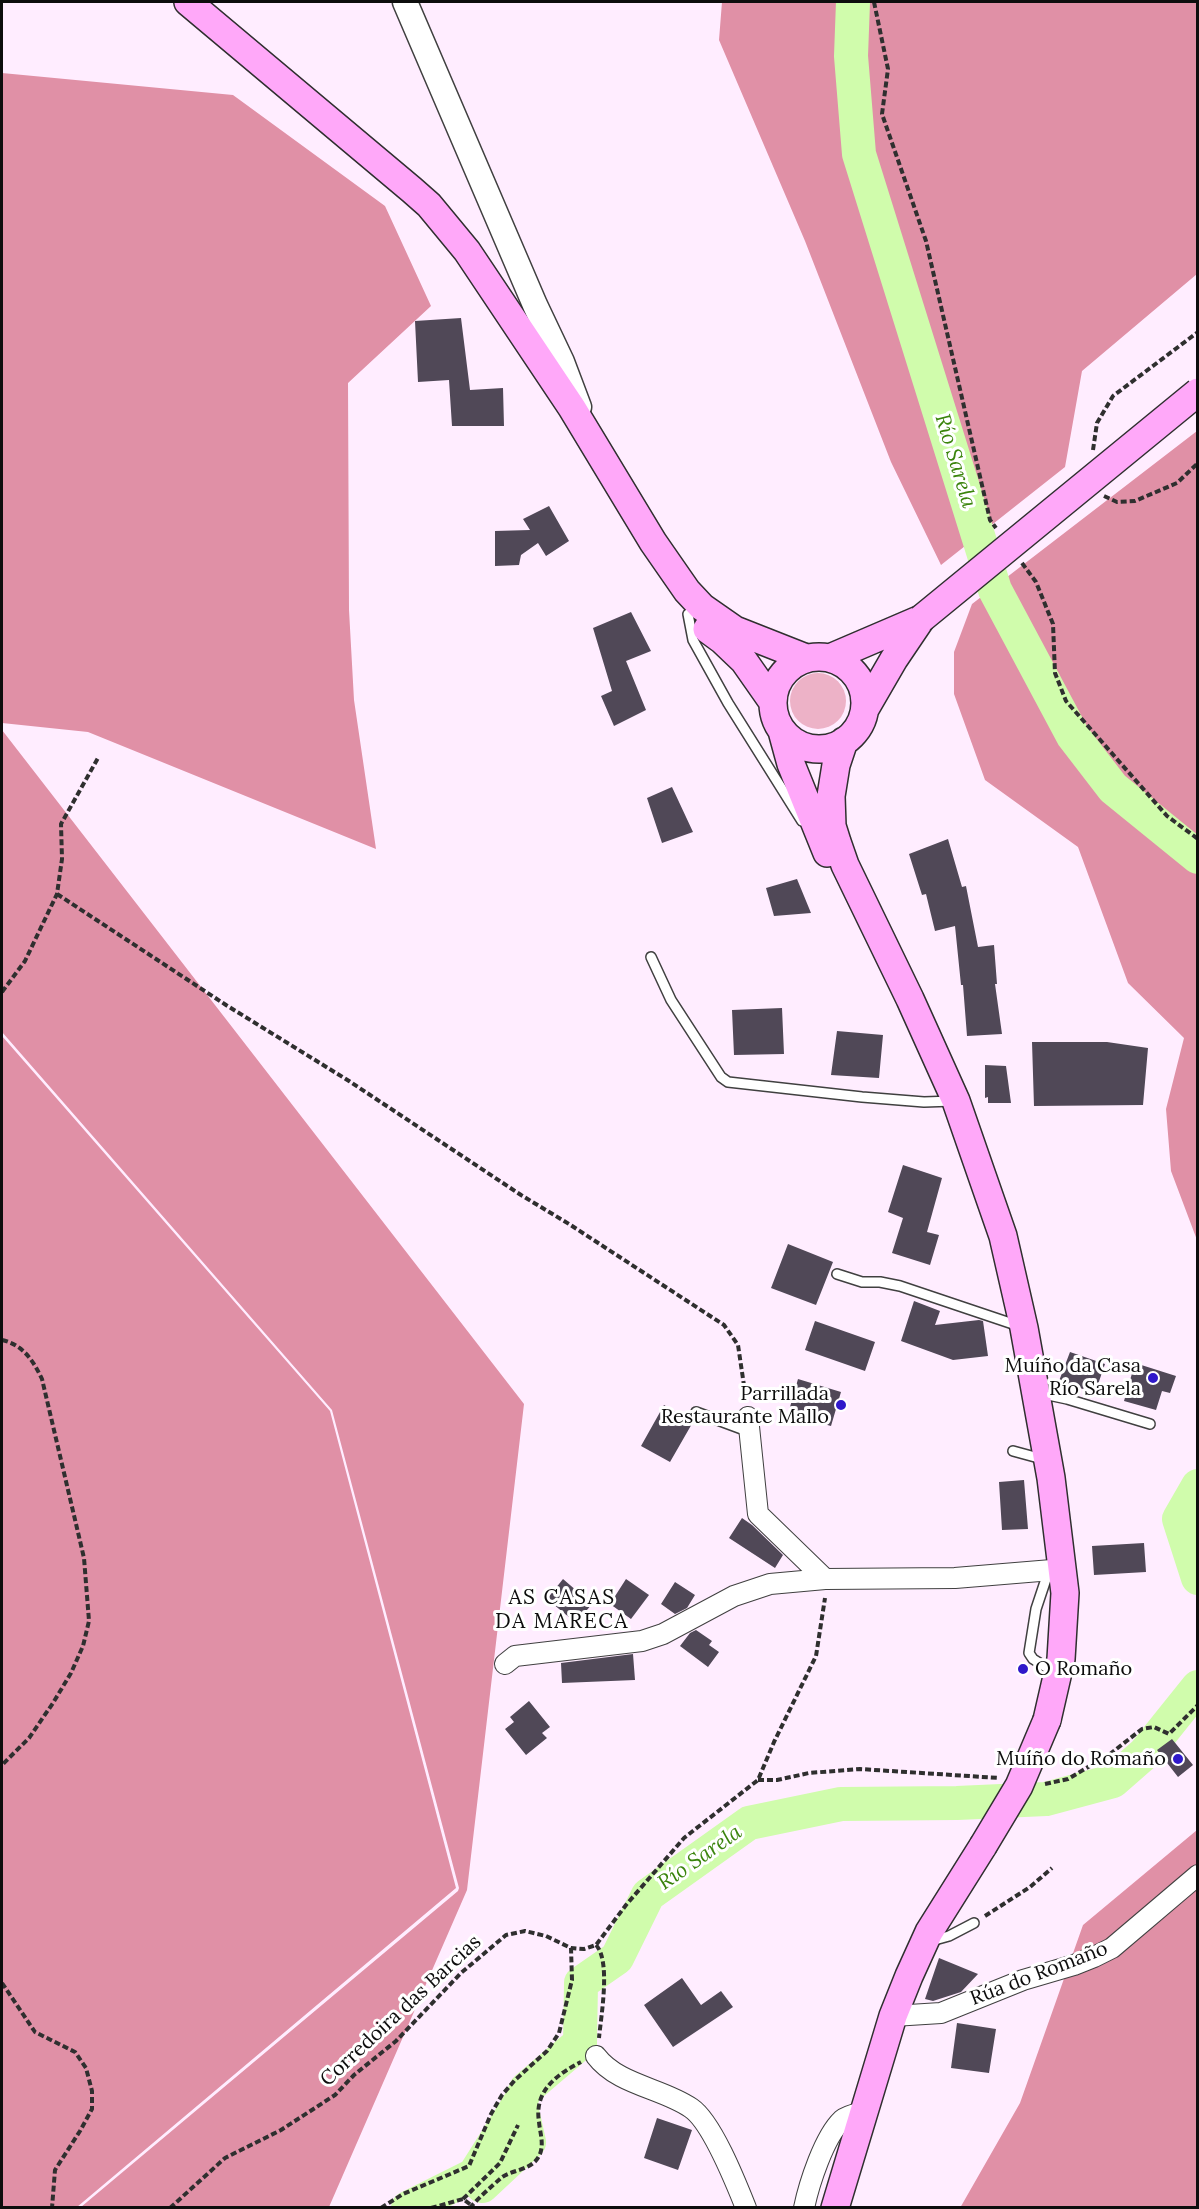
<!DOCTYPE html>
<html>
<head>
<meta charset="utf-8">
<style>
	body { margin:0 }
	#map { position:relative; width:1199px; height:2209px; overflow:hidden; background:#ffedff; font-family:Lora,serif }
	canvas { display:block }
	.frame { position:absolute; inset:0; border:3px solid #0d0d0d; pointer-events:none }
</style>
</head>
<body>
<div id="map">
<canvas width="1199" height="2209"></canvas>
<div class="frame"></div>
</div>
<script>
const context = document.querySelector('canvas').getContext('2d');
context.lineJoin = 'round';
function fillPath(path, color) { context.fillStyle = color; context.fill(path, 'evenodd'); }
function trace(path, color, width, dash) { context.strokeStyle = color; context.lineWidth = width; context.lineCap = dash ? 'butt' : 'round'; context.setLineDash(dash || []); context.stroke(path); }
function label(font, color, halo, rows, align = 'center') {
  context.font = font + ' Lora,serif'; context.lineWidth = 6; context.setLineDash([]); context.textBaseline = 'middle'; context.strokeStyle = halo; context.fillStyle = color; for (const [text, x, y, turn = 0] of rows) {
    context.save(); context.translate(x, y); context.rotate((+turn || 0) * Math.PI / 180); context.textAlign = isNaN(turn) ? turn : align; if (halo) context.strokeText(text, 0, 0); context.fillText(text, 0, 0); context.restore();
  }
}
const green = new Path2D(`
	M790 701a28 28 0 1 1 56 0a28 28 0 1 1-56 0Z`);
const forest = new Path2D(`
	M 722,2 L 1197,2 L 1197,274 L 1082,371 L 1065,467 L 941,565 L 891,462 L 805,241 L 719,40 Z
	M 2,73 L 233,95 L 385,206 L 431,306 L 348,383 L 349,610 L 354,700 L 376,849 L 88,732 L 2,723 Z
	M 1197,431 L 1197,1240 L 1171,1171 L 1166,1109 L 1184,1038 L 1128,983 L 1078,847 L 985,780 L 954,694 L 954,652 L 972,604 Z
	M 2,730 L 524,1404 L 467,1890 L 329,2207 L 81,2207 L 458,1891 L 459,1888 L 332,1410 L 2,1032 Z
	M 2,1036 L 330,1411 L 456,1888 L 77,2207 L 2,2207 Z
	M 1197,1830 L 1197,2207 L 960,2208 L 1020,2103 L 1083,1925 Z`);
const river = new Path2D(`
	M 853,2 L 851,56 L 859,154 L 995,590 L 1073,736 L 1113,788 L 1198,857
	M 1198,1486 L 1179,1519 L 1198,1578
	M 482,2186 L 529,2142 L 520,2102
	M 408,2208 L 474,2175 L 520,2102 L 526,2089 L 580,2043 L 581,1983 L 617,1958 L 648,1895 L 749,1823 L 841,1804 L 957,1803 L 1046,1799 L 1113,1781 L 1145,1753 L 1198,1687`);
const building = new Path2D(`
	M 461,318 L 470,390 L 503,388 L 504,426 L 452,426 L 449,380 L 418,382 L 415,321 Z
	M 549,506 L 569,541 L 546,556 L 538,543 L 521,555 L 519,565 L 495,566 L 495,531 L 530,530 L 523,519 Z
	M 631,612 L 651,651 L 626,661 L 646,710 L 614,726 L 601,696 L 612,691 L 593,628 Z
	M 672,787 L 693,832 L 662,843 L 647,798 Z
	M 948,839 L 962,887 L 966,886 L 978,947 L 994,945 L 997,984 L 995,984 L 1002,1034 L 967,1036 L 963,985 L 961,985 L 955,926 L 935,931 L 926,894 L 922,895 L 909,854 Z
	M 797,879 L 811,913 L 774,916 L 766,888 Z
	M 782,1008 L 784,1054 L 734,1055 L 732,1010 Z
	M 837,1031 L 883,1035 L 879,1078 L 831,1075 Z
	M 1032,1042 L 1107,1042 L 1148,1048 L 1143,1105 L 1034,1106 Z
	M 985,1065 L 1006,1066 L 1011,1103 L 988,1103 L 988,1097 L 985,1098 Z
	M 903,1165 L 942,1178 L 927,1232 L 939,1235 L 930,1265 L 892,1253 L 903,1218 L 888,1212 Z
	M 788,1244 L 833,1262 L 816,1305 L 771,1288 Z
	M 914,1301 L 940,1311 L 935,1325 L 979,1320 L 983,1321 L 988,1356 L 953,1360 L 901,1341 Z
	M 815,1321 L 875,1342 L 865,1371 L 805,1350 Z
	M 1070,1352 L 1105,1364 L 1095,1393 L 1059,1381 Z
	M 1135,1363 L 1176,1376 L 1170,1393 L 1162,1391 L 1156,1410 L 1124,1401 Z
	M 798,1379 L 841,1392 L 831,1426 L 788,1414 Z
	M 664,1405 L 693,1422 L 670,1462 L 641,1446 Z
	M 1024,1480 L 1028,1529 L 1002,1530 L 999,1482 Z
	M 742,1518 L 752,1525 L 783,1555 L 775,1568 L 729,1538 Z
	M 1144,1543 L 1146,1572 L 1094,1575 L 1092,1546 Z
	M 563,1579 L 592,1604 L 576,1623 L 547,1599 Z
	M 626,1579 L 649,1595 L 631,1619 L 610,1604 Z
	M 675,1582 L 695,1595 L 687,1608 L 675,1614 L 661,1604 Z
	M 696,1630 L 712,1641 L 709,1645 L 719,1652 L 708,1667 L 680,1646 L 690,1633 Z
	M 633,1654 L 635,1680 L 562,1683 L 561,1663 Z
	M 529,1701 L 550,1727 L 542,1733 L 547,1738 L 526,1755 L 505,1729 L 514,1722 L 510,1717 Z
	M 1172,1739 L 1193,1765 L 1178,1777 L 1157,1750 Z
	M 939,1958 L 978,1974 L 961,1992 L 933,2001 L 925,1999 Z
	M 682,1978 L 701,2005 L 721,1991 L 733,2007 L 673,2047 L 644,2005 Z
	M 957,2023 L 996,2029 L 989,2073 L 951,2068 Z
	M 657,2118 L 692,2130 L 678,2170 L 644,2158 Z`);
const path = new Path2D(`
	M 874,2 L 888,69 L 882,114 L 926,241 L 990,520 L 996,528
	M 1093,450 L 1097,423 L 1113,396 L 1198,332
	M 1104,496 L 1117,502 L 1135,501 L 1177,483 L 1198,463
	M 1022,563 L 1036,582 L 1053,624 L 1055,673 L 1066,701 L 1167,816 L 1198,839
	M 57,894 L 226,1005 L 349,1081 L 521,1195 L 569,1224 L 724,1325 L 738,1345 L 746,1399
	M 2,992 L 25,961 L 57,894 L 62,859 L 61,824 L 98,758
	M 2,1340 C 23,1345 33,1360 42,1379 L 84,1558 L 89,1621 L 83,1646 L 71,1673 L 53,1703 L 29,1738 L 2,1765
	M 758,1780 L 777,1780 L 809,1773 L 860,1769 L 999,1778
	M 1045,1784 L 1068,1779 L 1110,1754 L 1142,1729 L 1154,1727 L 1169,1734 L 1198,1705
	M 985,1916 L 1030,1887 L 1052,1868
	M 596,1945 C 611,1961 601,2016 599,2038
	M 2,1983 L 35,2032 L 75,2052 L 86,2068 L 92,2091 L 92,2109 L 80,2131 L 55,2170 L 52,2208
	M 463,2199 L 500,2163 L 518,2125
	M 170,2208 L 225,2158 L 281,2130 L 335,2095 L 354,2075 L 396,2041 L 461,1973 L 506,1935 L 525,1931 L 546,1936 L 571,1948 L 584,1949 L 596,1945 L 626,1905 L 684,1838 L 758,1780 L 774,1742 L 816,1656 L 825,1598
	M 381,2208 L 403,2194 L 469,2166 L 491,2114 L 502,2095 L 515,2080 L 547,2051 L 559,2033 L 572,1980 L 571,1948
	M 431,2208 L 463,2199 L 471,2205
	M 470,2208 C 477,2199 492,2186 501,2178 C 512,2169 533,2171 540,2154 C 544,2143 540,2133 539,2122 C 534,2091 556,2075 581,2062`);
const service = new Path2D(`
	M 688,614 L 693,640 L 728,703 L 802,821
	M 651,957 L 671,1000 L 721,1077 L 728,1082 L 862,1097 L 924,1102 L 953,1101
	M 837,1274 L 862,1282 L 880,1282 L 900,1286 L 1019,1326
	M 1039,1393 L 1067,1399 L 1150,1424
	M 696,1412 L 750,1432
	M 1013,1451 L 1046,1460
	M 1049,1570 L 1036,1609 L 1029,1653 L 1033,1659 L 1054,1672
	M 931,1941 L 949,1936 L 974,1923`);
const minor = new Path2D(`
	M 748,1417 L 758,1514 L 825,1579
	M 505,1664 L 515,1656 L 642,1641 L 663,1634 L 734,1596 L 770,1584 L 825,1579 L 955,1578 L 1064,1569
	M 893,2016 L 941,2013 L 1023,1980 L 1074,1965 L 1094,1957 L 1112,1948 L 1198,1875
	M 596,2056 C 618,2085 662,2088 691,2108 C 712,2122 736,2183 746,2208
	M 804,2208 C 809,2184 824,2137 842,2120 C 848,2115 856,2114 864,2112`);
const tertiary = new Path2D(`
	M 405,2 L 535,305 L 562,362 L 579,407`);
const secondary = new Path2D(`
	M 188,2 L 412,190 L 429,205 L 467,251 L 572,408 L 653,542 L 687,591 L 702,607 L 735,630 L 806,658
	M 707,629 L 722,640 L 744,661 L 772,701
	M773 703a46 46 0 1 1 92 0a46 46 0 1 1-92 0Z
	M 830,658 L 921,619
	M 865,709 L 894,659 L 921,619
	M 782,731 L 791,764 L 827,853
	M 844,741 L 836,765 L 831,796 L 832,826 L 837,842 L 845,865 L 910,999 L 956,1101 L 1003,1236 L 1024,1328 L 1051,1478 L 1065,1593 L 1061,1659 L 1047,1720
	M 835,2208 L 893,2016 L 909,1976 L 929,1932 L 983,1846`);
const secondaryBridge = new Path2D(`
	M 921,619 L 1198,392
	M 983,1846 L 1019,1786 L 1047,1720`);
const markers = [
	[1153,1378,6,"#2f18ca"],
	[841,1405,6,"#2f18ca"],
	[1023,1669,6,"#2f18ca"],
	[1178,1759,6,"#2f18ca"]
];
const poiNames = [
	["Muíño da Casa",1141,1366],
	["Río Sarela",1141,1389],
	["Parrillada",829,1394],
	["Restaurante Mallo",829,1417],
	["O Romaño",1035,1669,"left"],
	["Muíño do Romaño",1166,1759]
];
const streetNames = [
	["Rúa do Romaño",1039,1974,-21],
	["Corredoira das Barcias",401,2011,-43]
];
const waterNames = [
	["Río Sarela",955,461,73],
	["Río Sarela",700,1858,-35]
];
const neighbourhoodNames = [
	["AS CASAS",562,1598],
	["DA MARECA",562,1622]
];
fillPath(green, '#edb2c7');
fillPath(forest, '#e090a6');
trace(river, '#d0fcac', 34);
fillPath(building, '#504857');
trace(service, '#404040', 12);
trace(minor, '#404040', 22);
trace(tertiary, '#404040', 27);
trace(secondary, '#2f2f2f', 30);
trace(path, '#2f2f2f', 4, [6, 3]);
trace(service, '#fff', 9);
trace(minor, '#fff', 20);
trace(tertiary, '#fff', 24);
trace(secondary, '#ffa8f9', 27);
trace(secondaryBridge, '#2f2f2f', 30, []);
trace(secondaryBridge, '#ffa8f9', 27);
for (const [x, y, r, color] of markers) { const dot = new Path2D(); dot.arc(x, y, r, 0, 2 * Math.PI); context.fillStyle = color; context.fill(dot); trace(dot, '#fff', 2); }
label('20px', '#0d0d0d', '#fff', poiNames, 'right');
label('20px', '#0d0d0d', '#fff', streetNames);
label('italic 21px', '#3a840c', '#fff', waterNames);
context.letterSpacing = '1.5px';
label('21px', '#0d0d0d', '#fff', neighbourhoodNames);
context.letterSpacing = '0px';
</script>
</body>
</html>
